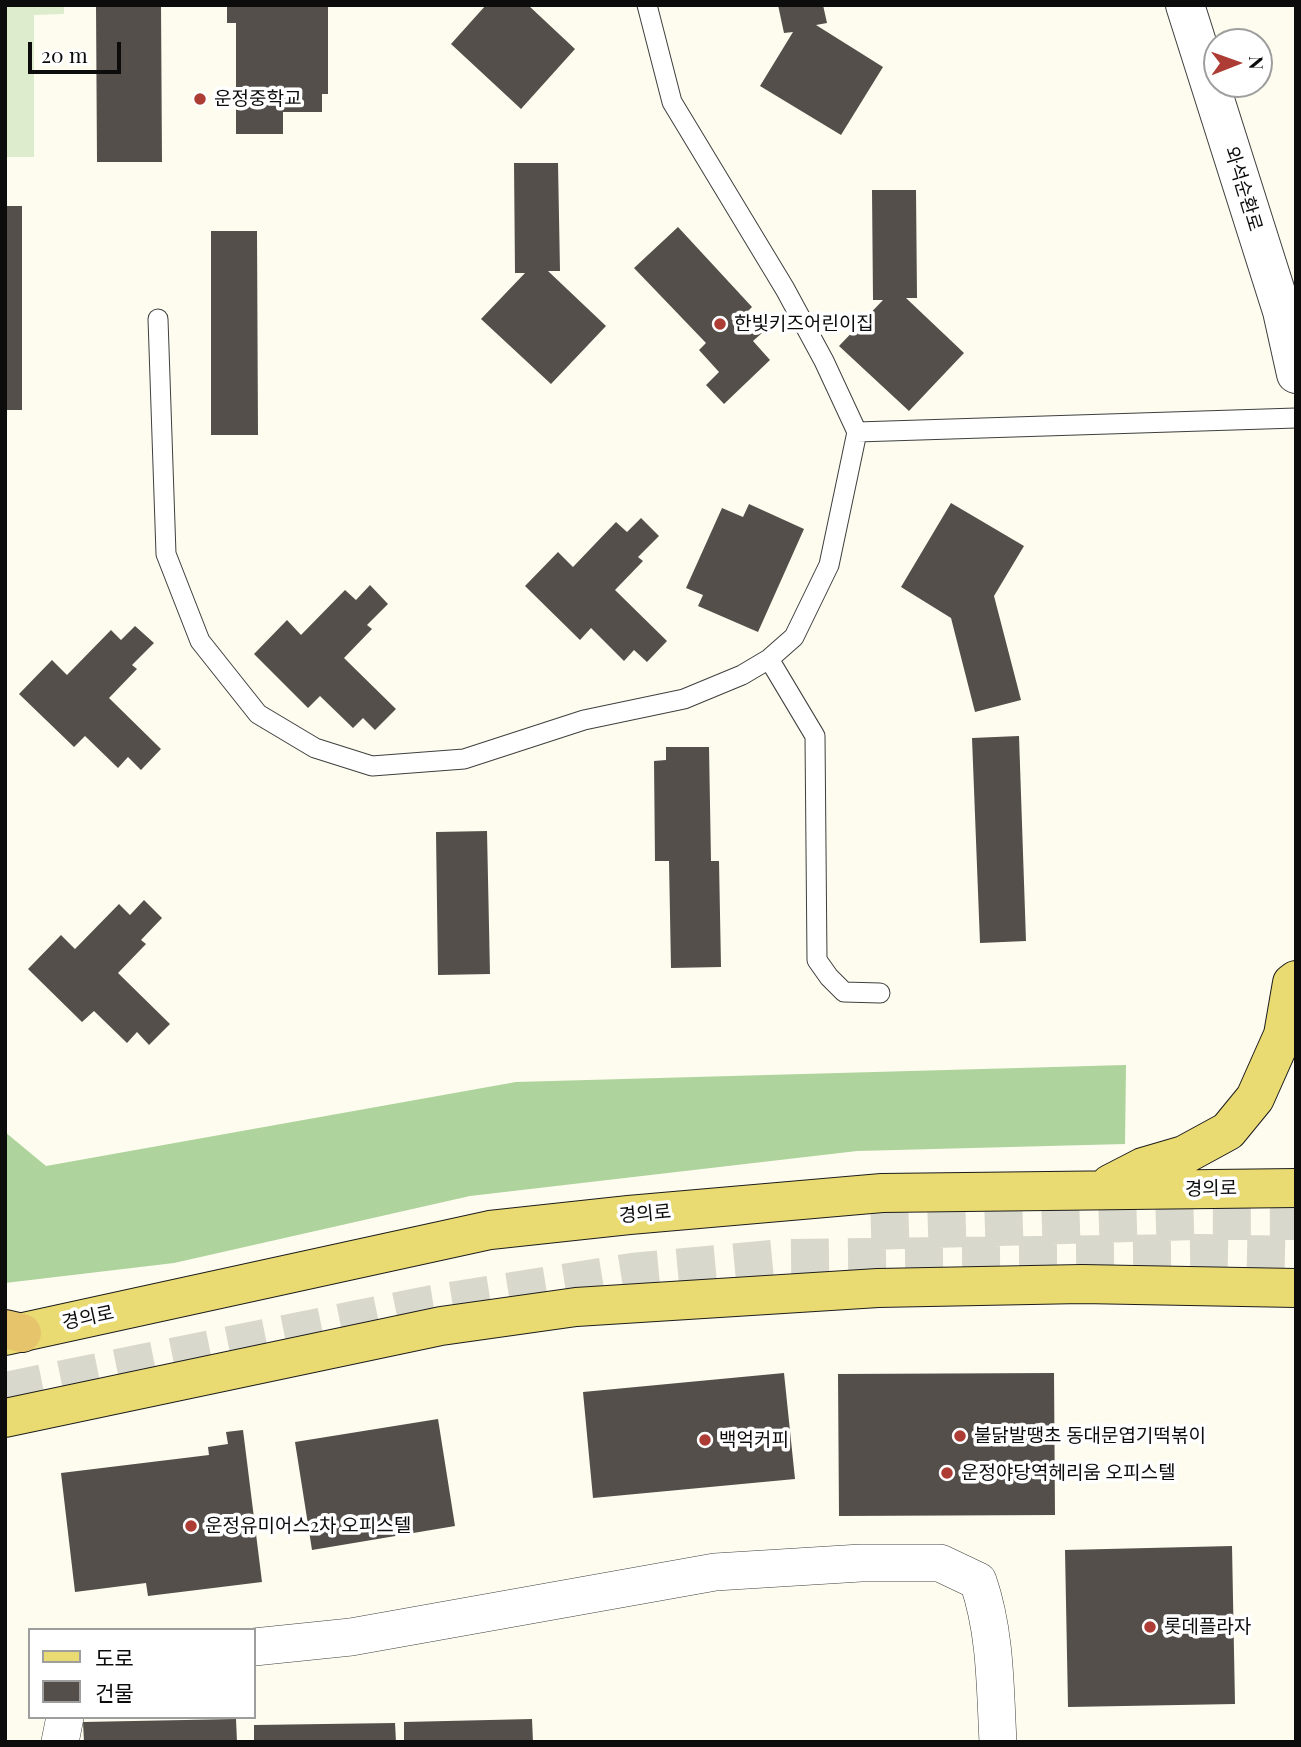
<!DOCTYPE html>
<html>
<head>
<meta charset="utf-8">
<style>
	body { margin:0 }
	#map { position:relative; width:1301px; height:1747px; overflow:hidden; background:#fdfcee; font-family:"Playfair Display","Noto Sans KR",serif }
	canvas { display:block }
	.frame { position:absolute; inset:0; border:7px solid #0c0c0c; pointer-events:none }
	.legend { position:absolute; left:28px; top:1628px; width:228px; height:91px; box-sizing:border-box; background:#fff; border:2px solid #9e9e9e; margin:0; padding:9px 12px; list-style:none; font-size:21px; color:#0c0c0c }
	.legend li { display:flex; align-items:center; gap:14px; height:35px }
	.legend b { width:35px; border:2px solid #9e9e9e }
	.north { position:absolute; left:1203px; top:28px; width:70px; height:70px; box-sizing:border-box; background:#fff; border:2px solid #9e9e9e; border-radius:50%; rotate:89deg; font-size:19px; font-weight:700; line-height:28px; text-align:center; color:#0c0c0c }
	.north::after { content:''; display:block; margin:auto; width:24px; height:32px; background:#ad3c34; clip-path:polygon(50% 0,100% 100%,50% 72%,0 100%) }
	.scale { position:absolute; left:28px; top:42px; width:93px; height:32px; box-sizing:border-box; border:4px solid #0c0c0c; border-top:0; padding-left:9px; font-size:21px; line-height:24px; white-space:nowrap; color:#0c0c0c; -webkit-text-stroke:5px #fff; paint-order:stroke }
</style>
</head>
<body>
<div id="map">
<canvas width="1301" height="1747"></canvas>
<div class="frame"></div>
<ul class="legend">
<li><b style="height:9px;background:#e9da72"></b>도로</li>
<li><b style="height:19px;background:#544f4a"></b>건물</li>
</ul>
<div class="north">N</div>
<div class="scale">20 m</div>
</div>
<script>
const context = document.querySelector('canvas').getContext('2d');
context.lineJoin = 'round';
function fillPath(path, color) { context.fillStyle = color; context.fill(path, 'evenodd'); }
function trace(path, color, width, dash) { context.strokeStyle = color; context.lineWidth = width; context.lineCap = dash ? 'butt' : 'round'; context.setLineDash(dash || []); context.stroke(path); }
function label(font, color, halo, rows, align = 'center') {
  context.font = font + ' "Playfair Display","Noto Sans KR",serif'; context.lineWidth = 7; context.setLineDash([]); context.textBaseline = 'middle'; context.strokeStyle = halo; context.fillStyle = color; for (const [text, x, y, turn = 0] of rows) {
    context.save(); context.translate(x, y); context.rotate((+turn || 0) * Math.PI / 180); context.textAlign = isNaN(turn) ? turn : align; if (halo) context.strokeText(text, 0, 0); context.fillText(text, 0, 0); context.restore();
  }
}
const forest = new Path2D(`
	M 1126,1065 L 1125,1144 L 857,1151 L 470,1196 L 174,1263 L 5,1283 L 5,1132 L 46,1166 L 516,1082 Z`);
const pitch = new Path2D(`
	M 5,5 L 64,5 L 64,14 L 34,15 L 34,157 L 5,157 Z`);
const building = new Path2D(`
	M 96,5 L 161,5 L 162,162 L 97,162 Z
	M 227,5 L 328,5 L 328,94 L 322,94 L 322,112 L 283,112 L 283,134 L 236,134 L 236,23 L 227,23 Z
	M 486,5 L 528,5 L 575,49 L 521,109 L 451,44 Z
	M 778,5 L 823,5 L 827,23 L 816,25 L 883,67 L 841,135 L 760,86 L 793,32 L 784,33 Z
	M 514,163 L 558,163 L 560,271 L 548,271 L 606,326 L 551,384 L 481,319 L 525,273 L 515,273 Z
	M 872,190 L 916,190 L 917,298 L 906,298 L 964,353 L 909,411 L 839,346 L 883,300 L 873,300 Z
	M 5,206 L 22,206 L 22,410 L 5,410 Z
	M 678,227 L 752,307 L 744,315 L 762,333 L 753,341 L 770,360 L 724,404 L 706,385 L 719,372 L 699,350 L 706,343 L 634,268 Z
	M 211,231 L 257,231 L 258,435 L 211,435 Z
	M 951,503 L 1024,546 L 994,596 L 1021,700 L 975,712 L 951,618 L 901,587 Z
	M 749,504 L 804,529 L 758,632 L 698,606 L 703,595 L 686,588 L 722,508 L 743,517 Z
	M 641,518 L 659,536 L 638,557 L 643,561 L 615,590 L 667,641 L 647,662 L 634,650 L 624,661 L 591,628 L 580,640 L 525,586 L 558,552 L 573,567 L 616,522 L 627,532 Z
	M 370,585 L 388,604 L 367,625 L 372,629 L 344,658 L 396,709 L 375,730 L 363,718 L 353,728 L 320,696 L 308,708 L 254,654 L 287,620 L 301,635 L 345,590 L 356,600 Z
	M 135,626 L 154,643 L 132,665 L 137,669 L 109,698 L 161,749 L 141,770 L 128,757 L 118,768 L 85,736 L 74,747 L 19,694 L 52,660 L 67,675 L 111,630 L 121,640 Z
	M 1019,736 L 1026,941 L 980,943 L 972,738 Z
	M 666,747 L 709,747 L 711,861 L 719,861 L 721,967 L 671,968 L 669,861 L 655,861 L 654,761 L 666,760 Z
	M 487,831 L 490,974 L 438,975 L 436,832 Z
	M 144,900 L 162,918 L 141,940 L 146,944 L 118,973 L 170,1024 L 149,1045 L 137,1032 L 127,1043 L 94,1011 L 82,1022 L 28,969 L 61,935 L 75,949 L 119,904 L 130,915 Z
	M 784,1373 L 795,1479 L 593,1498 L 583,1392 Z
	M 1054,1373 L 1055,1515 L 839,1516 L 838,1374 Z
	M 438,1419 L 455,1526 L 312,1550 L 295,1442 Z
	M 243,1430 L 262,1582 L 148,1596 L 146,1583 L 75,1592 L 61,1473 L 209,1455 L 208,1447 L 228,1444 L 226,1432 Z
	M 1232,1546 L 1235,1704 L 1068,1707 L 1065,1550 Z
	M 236,1719 L 237,1742 L 84,1742 L 83,1722 Z
	M 532,1719 L 533,1742 L 404,1742 L 404,1722 Z
	M 395,1723 L 396,1742 L 254,1742 L 254,1725 Z`);
const primaryTunnel = new Path2D(`
	M 871,1231 L 1198,1221 L 1296,1221
	M 5,1391 L 432,1304 L 632,1272 L 782,1258 L 1200,1253 L 1296,1255`);
const service = new Path2D(`
	M 158,319 L 166,554 L 200,641 L 258,714 L 315,748 L 372,766 L 464,759 L 584,720 L 684,699 L 742,675 L 769,659 L 794,637 L 829,565 L 857,432 L 824,361 L 785,289 L 672,102 L 647,5
	M 857,432 L 1296,418
	M 769,659 L 815,736 L 817,960 L 829,977 L 844,992 L 880,993`);
const minor = new Path2D(`
	M 254,1647 L 351,1637 L 715,1572 L 861,1563 L 940,1563 L 978,1581 C 996,1633 995,1688 998,1742
	M 60,1742 L 65,1717`);
const tertiary = new Path2D(`
	M 1185,5 L 1282,311 L 1296,374`);
const primary = new Path2D(`
	M 1110,1184 L 1143,1167 L 1184,1155 L 1228,1131 L 1255,1098 L 1283,1035 L 1292,983 L 1296,980
	M 5,1336 L 490,1230 L 629,1215 L 882,1193 L 1296,1188
	M 5,1418 L 441,1326 L 576,1307 L 878,1288 L 1082,1284 L 1296,1288`);
const trunk = new Path2D(`
	M 5,1329 L 22,1333`);
const markers = [
	[200,99,7,"#ad3c34"],
	[720,324,7,"#ad3c34"],
	[960,1436,7,"#ad3c34"],
	[705,1440,7,"#ad3c34"],
	[947,1473,7,"#ad3c34"],
	[191,1526,7,"#ad3c34"],
	[1150,1627,7,"#ad3c34"]
];
const poiNames = [
	["운정중학교",214,99],
	["한빛키즈어린이집",734,324],
	["불닭발땡초 동대문엽기떡볶이",974,1436],
	["백억커피",719,1440],
	["운정야당역헤리움 오피스텔",961,1473],
	["운정유미어스2차 오피스텔",205,1526],
	["롯데플라자",1164,1627]
];
const streetNames = [
	["와석순환로",1243,189,73],
	["경의로",1211,1189,-1],
	["경의로",645,1214,-5],
	["경의로",88,1318,-12]
];
fillPath(forest, '#aed39c');
fillPath(pitch, '#ddeccc');
fillPath(building, '#544f4a');
trace(primaryTunnel, '#d9d8cc', 38, [38, 19]);
trace(service, '#3f3f3f', 21);
trace(minor, '#3f3f3f', 38);
trace(tertiary, '#3f3f3f', 40);
trace(primary, '#1d1d1d', 40);
trace(trunk, '#1d1d1d', 40);
trace(service, '#fff', 19);
trace(minor, '#fff', 37);
trace(tertiary, '#fff', 38);
trace(primary, '#e9da72', 38);
trace(trunk, '#e6c46c', 38);
for (const [x, y, r, color] of markers) { const dot = new Path2D(); dot.arc(x, y, r, 0, 2 * Math.PI); context.fillStyle = color; context.fill(dot); trace(dot, '#fff', 2.5); }
label('19px', '#0c0c0c', '#fff', poiNames, 'left');
label('19px', '#0c0c0c', '#fff', streetNames);
</script>
</body>
</html>
